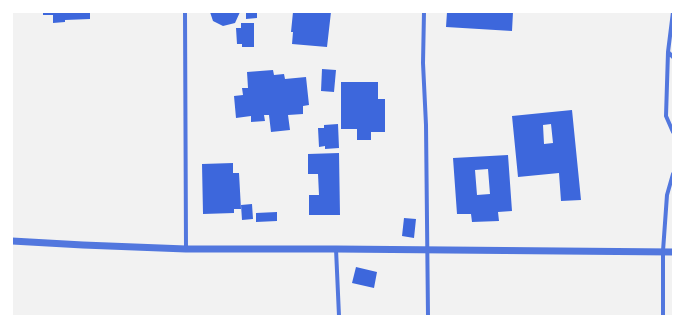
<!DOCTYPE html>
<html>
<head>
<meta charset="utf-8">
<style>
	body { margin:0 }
	#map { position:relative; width:685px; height:328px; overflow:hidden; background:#f2f2f2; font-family:Poppins,sans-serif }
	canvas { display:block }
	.frame { position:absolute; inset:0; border:13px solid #fff; pointer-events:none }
</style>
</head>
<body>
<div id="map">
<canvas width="685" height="328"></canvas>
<div class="frame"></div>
</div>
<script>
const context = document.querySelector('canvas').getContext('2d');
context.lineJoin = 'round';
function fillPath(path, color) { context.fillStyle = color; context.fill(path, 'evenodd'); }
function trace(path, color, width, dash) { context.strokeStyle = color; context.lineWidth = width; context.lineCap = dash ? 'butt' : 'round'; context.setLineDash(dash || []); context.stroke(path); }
const building = new Path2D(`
	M 43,12 L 90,12 L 90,19 L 65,20 L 65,22 L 53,23 L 53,15 L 43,15 Z
	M 210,12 L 240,12 L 235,23 L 223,26 L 213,21 Z
	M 246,12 L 257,12 L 257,18 L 246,19 Z
	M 293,12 L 331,12 L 327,47 L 292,44 L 293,32 L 291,32 Z
	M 447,12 L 513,12 L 512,31 L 446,27 Z
	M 241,23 L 254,23 L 254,47 L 242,47 L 242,44 L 237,44 L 236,28 L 241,28 Z
	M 322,69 L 336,70 L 334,92 L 321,91 Z
	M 273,70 L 274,75 L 284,74 L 285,79 L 306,77 L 309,105 L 303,106 L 303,114 L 288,115 L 290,130 L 271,132 L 269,115 L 264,115 L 265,121 L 251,122 L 251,116 L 236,118 L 234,96 L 243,95 L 242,88 L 248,88 L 247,72 Z
	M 341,82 L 378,82 L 378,99 L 385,99 L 385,132 L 371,132 L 371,140 L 357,140 L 357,129 L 341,129 Z
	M 572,110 L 581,200 L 561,201 L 559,173 L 518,177 L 512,116 ZM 551,124 L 553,143 L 544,144 L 543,125 Z
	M 338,124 L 339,148 L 325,149 L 325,146 L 319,147 L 318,128 L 324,128 L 324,125 Z
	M 339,153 L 340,215 L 309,215 L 309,195 L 319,195 L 318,174 L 308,174 L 308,154 Z
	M 508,155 L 512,211 L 498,212 L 499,221 L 472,222 L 471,214 L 457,214 L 453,158 ZM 488,169 L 490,194 L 477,195 L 475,170 Z
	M 233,163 L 233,173 L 239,173 L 241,209 L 234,209 L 234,213 L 203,214 L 202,164 Z
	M 252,204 L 253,219 L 242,220 L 241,205 Z
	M 277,212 L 277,221 L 256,222 L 256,213 Z
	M 404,218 L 416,219 L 414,238 L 402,236 Z
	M 356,267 L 377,272 L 374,288 L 352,283 Z`);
const minor = new Path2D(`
	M 185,12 L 186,249
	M 424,12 L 423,63 L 426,125 L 428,316
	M 673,12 L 668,52 L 666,116 L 673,132
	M 668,52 L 673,57
	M 336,249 L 339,316
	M 663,316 L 663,251 L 667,195 L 673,174`);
const tertiary = new Path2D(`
	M 12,241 L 83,245 L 186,249 L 336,249 L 673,252`);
fillPath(building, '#3d67dc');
trace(minor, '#5277de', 4);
trace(tertiary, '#5277de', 7);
</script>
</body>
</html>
